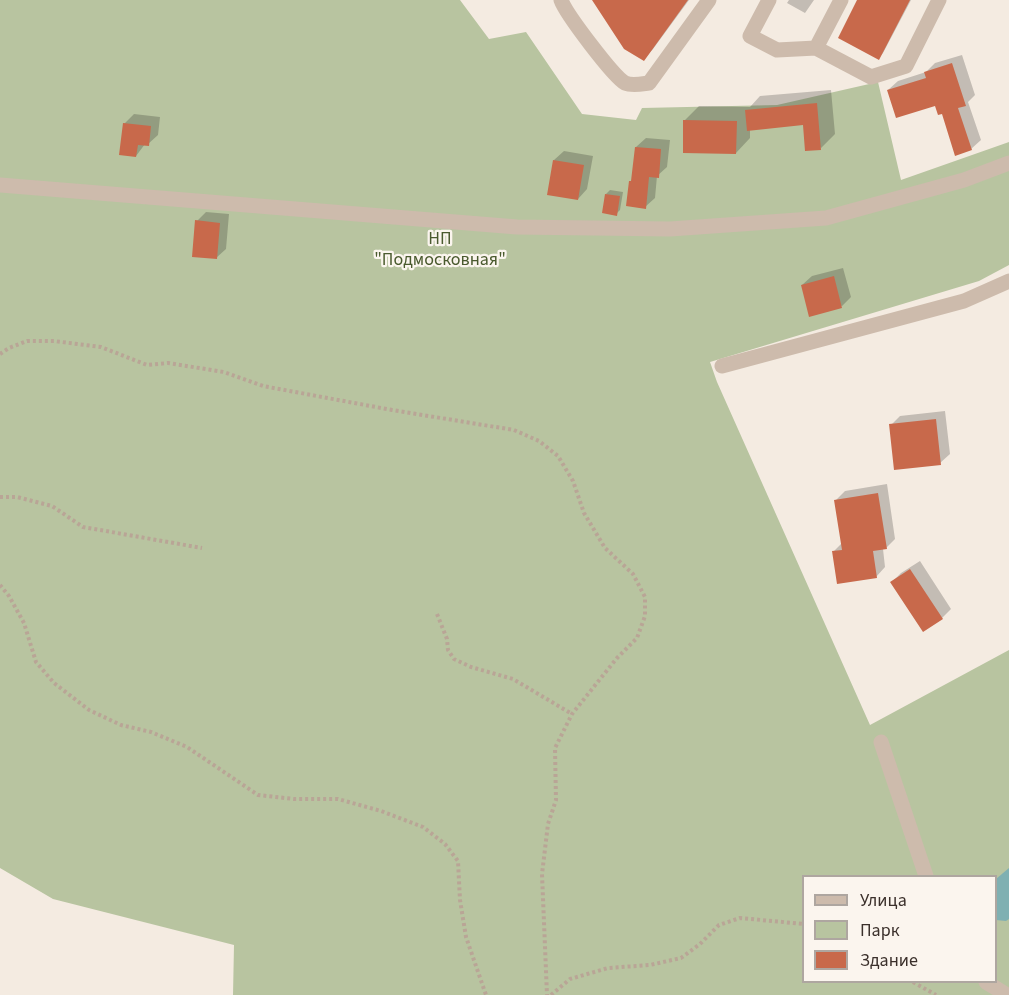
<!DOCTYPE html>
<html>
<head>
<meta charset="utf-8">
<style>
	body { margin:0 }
	#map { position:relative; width:1009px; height:995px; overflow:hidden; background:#f4ebe1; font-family:"Source Sans 3",sans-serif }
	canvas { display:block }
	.legend { position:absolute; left:802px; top:875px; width:195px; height:108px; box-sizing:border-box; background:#fbf5ee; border:2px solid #aea6a0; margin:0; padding:8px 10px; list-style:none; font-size:18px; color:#3b302b }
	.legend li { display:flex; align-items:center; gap:12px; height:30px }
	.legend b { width:30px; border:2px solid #aea6a0 }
</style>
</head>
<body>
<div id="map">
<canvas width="1009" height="995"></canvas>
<ul class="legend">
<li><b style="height:8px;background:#cdbbac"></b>Улица</li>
<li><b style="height:16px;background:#b8c4a0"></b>Парк</li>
<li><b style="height:16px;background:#c8694b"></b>Здание</li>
</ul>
</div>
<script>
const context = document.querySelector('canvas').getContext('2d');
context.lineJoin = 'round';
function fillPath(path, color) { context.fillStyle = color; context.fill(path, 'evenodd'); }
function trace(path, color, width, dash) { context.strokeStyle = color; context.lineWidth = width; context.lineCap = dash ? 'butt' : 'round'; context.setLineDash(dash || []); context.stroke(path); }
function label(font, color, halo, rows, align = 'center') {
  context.font = font + ' "Source Sans 3",sans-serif'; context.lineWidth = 4.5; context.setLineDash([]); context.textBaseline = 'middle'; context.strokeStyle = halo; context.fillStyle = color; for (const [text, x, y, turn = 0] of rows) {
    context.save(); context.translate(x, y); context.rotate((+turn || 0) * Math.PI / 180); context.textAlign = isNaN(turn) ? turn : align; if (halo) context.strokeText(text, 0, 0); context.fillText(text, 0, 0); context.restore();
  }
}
const green = new Path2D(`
	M 0,0 L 460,0 L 489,39 L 526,32 L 582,114 L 636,120 L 642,108 L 777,105 L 878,82 L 901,180 L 1009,142 L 1009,265 L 979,281 L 710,362 L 717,382 L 870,725 L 1009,650 L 1009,995 L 233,995 L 234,945 L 53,899 L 0,868 ZM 804,876 L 996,876 L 996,982 L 804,982 Z`);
const water = new Path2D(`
	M 1009,868 L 1009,919 L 1006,921 L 996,920 L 996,879 Z`);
const shadow = new Path2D(`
	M 594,0 L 689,0 L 653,49 L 644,59 Z
	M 789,0 L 814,0 L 805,13 L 787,3 Z
	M 859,0 L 911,0 L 883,53 L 879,58 Z
	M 962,55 L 975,95 L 968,102 L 981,140 L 971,149 L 936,104 L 888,90 L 898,81 L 926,72 L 935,63 Z
	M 831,90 L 835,134 L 821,148 L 804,123 L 750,129 L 750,138 L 736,153 L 684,121 L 699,106 L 750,107 L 760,96 Z
	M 134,114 L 160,117 L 158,135 L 148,144 L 145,144 L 136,156 L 124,124 Z
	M 646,138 L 670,140 L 667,167 L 657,176 L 655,198 L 645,207 L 633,179 L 636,147 Z
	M 564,151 L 593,156 L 587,189 L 578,199 L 554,160 Z
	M 610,190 L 623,192 L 620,210 L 616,214 L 606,194 Z
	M 206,212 L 229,214 L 226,249 L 216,258 L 197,221 Z
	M 843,268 L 851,297 L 842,306 L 802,285 L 812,276 Z
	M 945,411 L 950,454 L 940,463 L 891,425 L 900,416 Z
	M 887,484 L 895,539 L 886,548 L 883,549 L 885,567 L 876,577 L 833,552 L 842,543 L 836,500 L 845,491 Z
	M 920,561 L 951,609 L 942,618 L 892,582 L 901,573 Z`);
const building = new Path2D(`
	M 592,0 L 688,0 L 644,61 L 624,49 Z
	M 857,0 L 910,0 L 879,60 L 838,38 Z
	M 952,63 L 966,106 L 958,108 L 972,150 L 955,156 L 942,114 L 938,115 L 935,106 L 896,118 L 887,90 L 926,78 L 924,72 Z
	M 817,103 L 821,150 L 805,151 L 803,125 L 747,131 L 745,110 Z
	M 683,120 L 737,121 L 736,154 L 683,153 Z
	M 123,123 L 151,126 L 149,146 L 138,145 L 136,157 L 119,155 Z
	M 635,147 L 661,149 L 659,178 L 649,177 L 646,209 L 626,206 L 629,181 L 631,181 Z
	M 553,160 L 584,165 L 578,200 L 547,195 Z
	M 605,194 L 620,196 L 617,216 L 602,213 Z
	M 195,220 L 220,223 L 217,259 L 192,257 Z
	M 834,276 L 842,308 L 809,317 L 801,285 Z
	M 936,419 L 941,465 L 894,470 L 889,424 Z
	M 878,493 L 887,549 L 873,551 L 877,578 L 837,584 L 832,551 L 842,550 L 834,500 Z
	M 910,569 L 943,619 L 923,632 L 890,582 Z`);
const path = new Path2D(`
	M 0,354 L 9,348 L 27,341 L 54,341 L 101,347 L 147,365 L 168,363 L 224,372 L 263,386 L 392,410 L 514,430 L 539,441 L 558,456 L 573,481 L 584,513 L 605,548 L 633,574 L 645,597 L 645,616 L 637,638 L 617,658 L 572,714 L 555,748 L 556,800 L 548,824 L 542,874 L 547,995
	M 0,497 L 17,497 L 52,506 L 83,527 L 202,548
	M 0,585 L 9,596 L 24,623 L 36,662 L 54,683 L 89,710 L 121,725 L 151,732 L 187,747 L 258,795 L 294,799 L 338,799 L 381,811 L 423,827 L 445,844 L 458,861 L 460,900 L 466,937 L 486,995
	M 437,614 L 447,639 L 448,650 L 454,659 L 471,667 L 513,679 L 572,714
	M 913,982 L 936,995
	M 551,995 L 570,979 L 608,968 L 650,965 L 681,958 L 700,944 L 719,925 L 740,918 L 804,924`);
const minor = new Path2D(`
	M 561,0 C 566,14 613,76 625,83 C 632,86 641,84 649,83 L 709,0
	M 769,0 L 750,36 L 777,50 L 816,48 L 841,0
	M 816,48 L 871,77 L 906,66 L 939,0
	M 0,185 L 517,227 L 670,229 L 826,218 L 964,180 L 1009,163
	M 722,366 L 964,301 L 1009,281
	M 881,742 L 926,876
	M 986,982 L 1007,995`);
const parkNames = [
	["НП",440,240],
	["\"Подмосковная\"",440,261]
];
fillPath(green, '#b8c4a0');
fillPath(water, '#7fb0b2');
fillPath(shadow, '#0003');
fillPath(building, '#c8694b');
trace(path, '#b9a596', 4, [3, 3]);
trace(minor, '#cdbbac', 15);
label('18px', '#4a5a2e', '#fbf5ee', parkNames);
</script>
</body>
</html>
